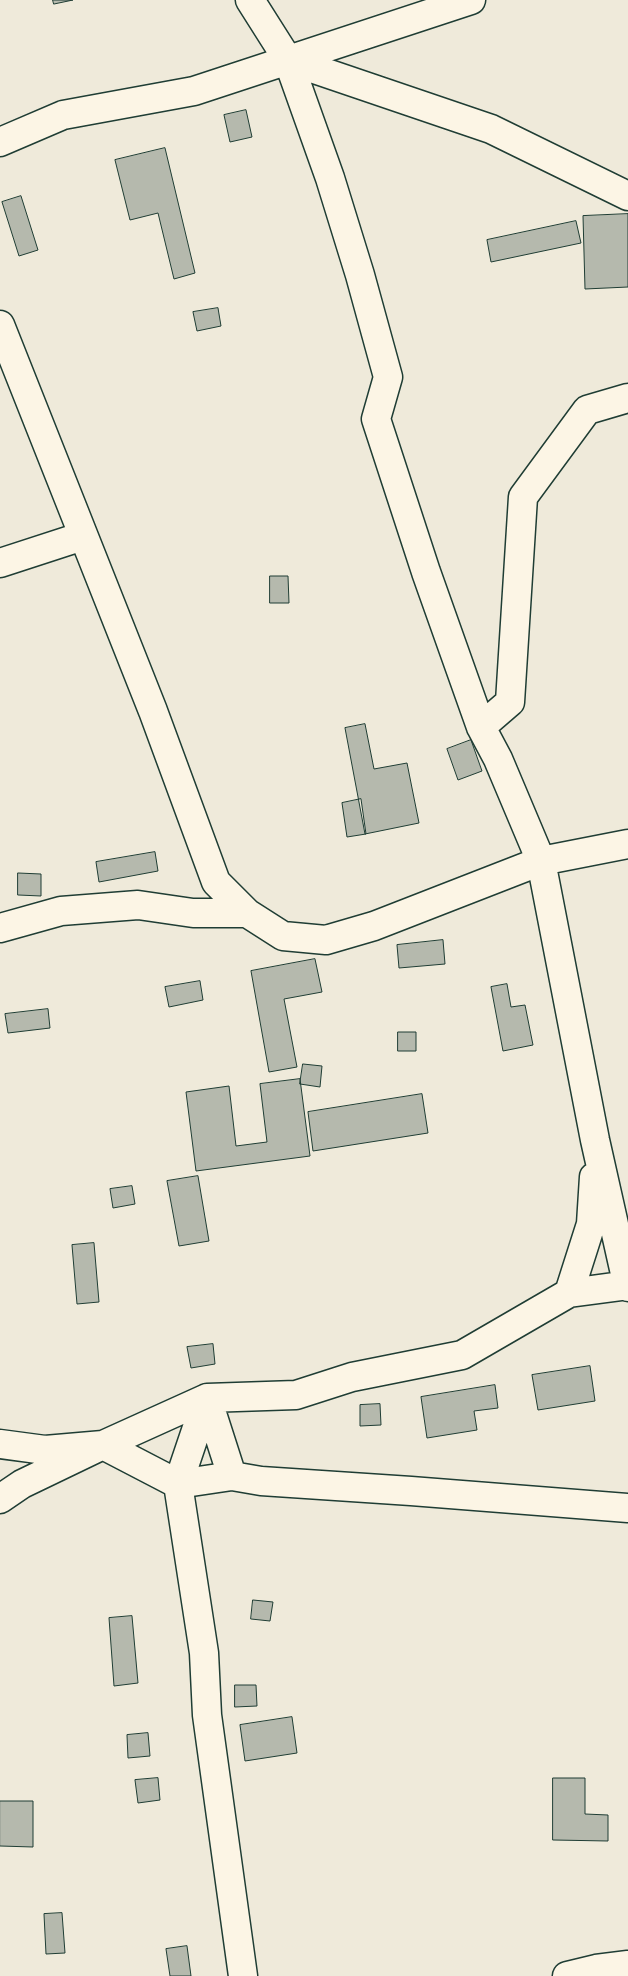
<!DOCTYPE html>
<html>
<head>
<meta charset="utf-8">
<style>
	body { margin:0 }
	canvas { display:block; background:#efeada }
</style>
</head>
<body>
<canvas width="628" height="1976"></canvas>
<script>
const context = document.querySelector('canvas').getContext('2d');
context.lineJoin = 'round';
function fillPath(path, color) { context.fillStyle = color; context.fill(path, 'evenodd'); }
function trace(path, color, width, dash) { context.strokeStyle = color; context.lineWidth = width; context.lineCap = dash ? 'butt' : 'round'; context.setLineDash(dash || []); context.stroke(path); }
const building = new Path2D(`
	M 53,0 L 73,0 L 54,4 Z
	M 246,110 L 252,137 L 230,142 L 224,115 Z
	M 165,148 L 195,273 L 174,279 L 158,213 L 130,220 L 115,160 Z
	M 21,196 L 38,250 L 19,256 L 2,202 Z
	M 628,214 L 628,287 L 585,289 L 583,216 Z
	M 576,221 L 581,243 L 491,262 L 487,240 Z
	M 218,308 L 221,326 L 197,331 L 193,312 Z
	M 270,576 L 288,576 L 289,603 L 270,603 Z
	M 365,724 L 374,769 L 407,763 L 419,823 L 365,834 L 345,728 Z
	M 471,740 L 482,771 L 458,780 L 447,749 Z
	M 361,799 L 366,834 L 347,837 L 342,803 Z
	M 155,852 L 158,871 L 99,882 L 96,862 Z
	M 18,873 L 41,874 L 41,896 L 18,895 Z
	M 443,940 L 445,964 L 399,968 L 397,945 Z
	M 315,959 L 322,992 L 284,999 L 297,1067 L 269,1072 L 251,971 Z
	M 200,981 L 203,1000 L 169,1007 L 165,987 Z
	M 507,984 L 511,1007 L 525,1005 L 533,1045 L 503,1051 L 491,987 Z
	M 48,1009 L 50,1028 L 8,1033 L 5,1014 Z
	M 398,1032 L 416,1032 L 416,1051 L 398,1051 Z
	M 303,1064 L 322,1066 L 320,1087 L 300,1084 Z
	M 300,1079 L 310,1156 L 196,1171 L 186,1092 L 229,1086 L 236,1146 L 267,1142 L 260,1084 Z
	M 422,1094 L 428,1133 L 313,1151 L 308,1112 Z
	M 198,1176 L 209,1241 L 179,1246 L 167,1181 Z
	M 132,1186 L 135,1204 L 113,1208 L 110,1189 Z
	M 94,1243 L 99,1302 L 77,1304 L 72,1245 Z
	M 213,1344 L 215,1364 L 191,1368 L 187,1347 Z
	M 590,1366 L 595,1401 L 538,1410 L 532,1375 Z
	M 495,1385 L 498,1408 L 474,1411 L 477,1430 L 427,1438 L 421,1397 Z
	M 380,1404 L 381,1425 L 360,1426 L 360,1405 Z
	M 253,1600 L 273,1602 L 270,1621 L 251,1619 Z
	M 132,1616 L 138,1683 L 114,1686 L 109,1618 Z
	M 235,1685 L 256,1685 L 257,1706 L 235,1707 Z
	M 292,1717 L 297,1753 L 245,1761 L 240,1725 Z
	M 148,1733 L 150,1756 L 128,1758 L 127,1735 Z
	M 158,1778 L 160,1800 L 138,1803 L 135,1780 Z
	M 553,1778 L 585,1778 L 585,1814 L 608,1815 L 608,1841 L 553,1840 Z
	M 0,1801 L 33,1801 L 33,1847 L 0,1846 Z
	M 62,1913 L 65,1953 L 46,1954 L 44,1914 Z
	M 187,1946 L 191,1976 L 170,1976 L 166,1949 Z`);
const street = new Path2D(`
	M 250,0 L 288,60 L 330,178 L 360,275 L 388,377 L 376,419 L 426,572 L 481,727 L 498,759 L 541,861 L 595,1140 L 628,1287
	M 288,60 L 491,129 L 628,196
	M 0,142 L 63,115 L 194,91 L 471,0
	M 0,325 L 153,711 L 216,882 L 247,913 L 283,936 L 326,940 L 374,926 L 541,861 L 628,844
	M 0,563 L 83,536
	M 481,727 L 510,702 L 523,497 L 587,410 L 628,398
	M 0,928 L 61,911 L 138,905 L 193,913 L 247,913
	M 569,1293 L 628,1285
	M 207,1398 L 178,1484 L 204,1653 L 207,1715 L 243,1976
	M 207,1398 L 232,1476
	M 0,1444 L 45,1450 L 103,1445 L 178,1484 L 232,1476 L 261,1481 L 411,1491 L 628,1508
	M 0,1499 L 22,1484 L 103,1445 L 207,1398 L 296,1395 L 352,1377 L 462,1355 L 569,1293 L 591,1224 L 594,1177
	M 567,1976 L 596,1969 L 628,1965`);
fillPath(building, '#b5b9ad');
trace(building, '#1f3d34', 1);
trace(street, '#1f3d34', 31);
trace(street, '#fcf5e5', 28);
</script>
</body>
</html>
